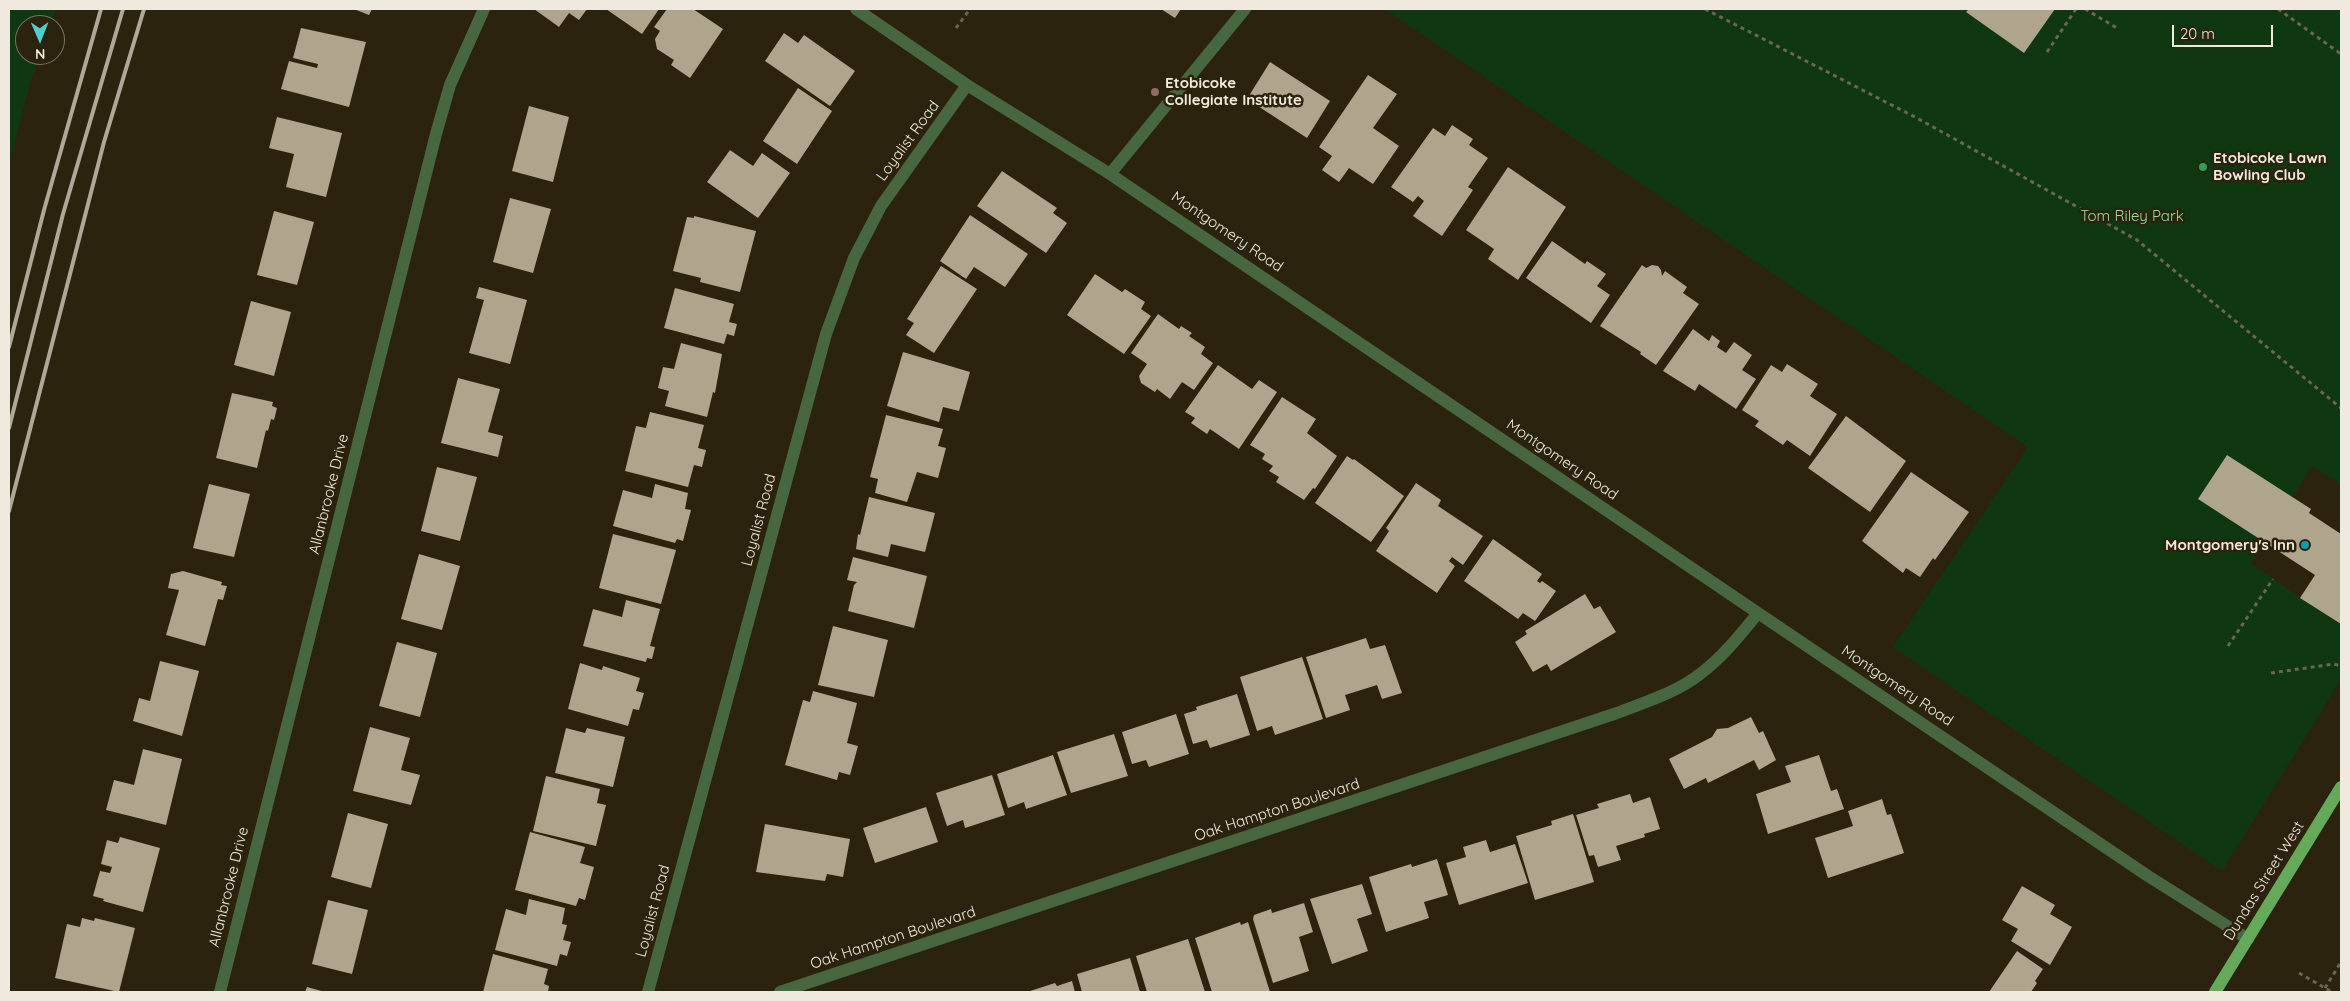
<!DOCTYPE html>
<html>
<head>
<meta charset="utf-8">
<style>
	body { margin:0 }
	#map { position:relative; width:2350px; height:1001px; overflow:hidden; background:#2b230e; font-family:Quicksand,sans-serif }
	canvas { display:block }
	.frame { position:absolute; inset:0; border:10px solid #efeadd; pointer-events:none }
	.north { position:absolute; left:15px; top:15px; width:50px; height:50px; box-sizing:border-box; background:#2b230e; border:1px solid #797361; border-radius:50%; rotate:179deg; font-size:14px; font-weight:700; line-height:20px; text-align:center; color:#efeadd }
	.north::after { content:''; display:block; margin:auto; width:18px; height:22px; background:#52cdce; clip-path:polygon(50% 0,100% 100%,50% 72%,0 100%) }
	.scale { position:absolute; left:2172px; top:25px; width:101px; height:22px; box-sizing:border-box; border:2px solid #efeadd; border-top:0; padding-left:6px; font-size:15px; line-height:18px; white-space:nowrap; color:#efeadd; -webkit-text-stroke:4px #2b230e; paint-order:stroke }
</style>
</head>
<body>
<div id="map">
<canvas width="2350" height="1001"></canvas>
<div class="frame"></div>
<div class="north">N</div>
<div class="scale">20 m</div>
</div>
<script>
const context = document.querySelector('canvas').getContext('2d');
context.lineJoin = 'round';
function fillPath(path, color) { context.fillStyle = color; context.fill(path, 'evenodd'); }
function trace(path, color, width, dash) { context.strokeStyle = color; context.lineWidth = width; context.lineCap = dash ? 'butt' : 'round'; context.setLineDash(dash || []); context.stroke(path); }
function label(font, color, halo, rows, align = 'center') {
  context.font = font + ' Quicksand,sans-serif'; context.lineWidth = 5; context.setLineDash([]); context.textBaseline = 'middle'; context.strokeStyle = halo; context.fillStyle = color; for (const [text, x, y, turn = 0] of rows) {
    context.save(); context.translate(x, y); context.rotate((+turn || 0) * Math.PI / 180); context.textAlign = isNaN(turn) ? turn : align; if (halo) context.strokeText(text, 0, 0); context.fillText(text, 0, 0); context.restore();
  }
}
const green = new Path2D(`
	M 9,9 L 56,9 L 51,25 L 25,25 L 25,55 L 40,55 L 30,84 L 9,164 Z
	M 1385,9 L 2341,9 L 2341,485 L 2312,466 L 2251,564 L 2341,625 L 2341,680 L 2222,871 L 1893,647 L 2028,447 Z`);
const building = new Path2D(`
	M 354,9 L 372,9 L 369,15 Z
	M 534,9 L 587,9 L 579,20 L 569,13 L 559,27 Z
	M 606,9 L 659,9 L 642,34 Z
	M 667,9 L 693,9 L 723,29 L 690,78 L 671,65 L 674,60 L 657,49 L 655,39 L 660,31 L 654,27 Z
	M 1161,9 L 1181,9 L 1175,18 Z
	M 1969,9 L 2055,9 L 2024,53 L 1966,12 Z
	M 301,28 L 366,42 L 349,107 L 281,89 L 289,61 L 317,68 L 318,64 L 293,58 Z
	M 784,33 L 798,43 L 804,35 L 855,71 L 830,106 L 765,61 Z
	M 1270,62 L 1330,101 L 1307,138 L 1247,99 Z
	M 1368,75 L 1397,94 L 1373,128 L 1399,146 L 1373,184 L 1349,168 L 1339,182 L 1322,170 L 1332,156 L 1319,147 Z
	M 798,88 L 832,111 L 797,164 L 763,141 Z
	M 529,106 L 569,117 L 553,182 L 512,171 Z
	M 277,117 L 342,133 L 326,197 L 286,187 L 294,154 L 269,148 Z
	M 1452,125 L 1473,139 L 1469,145 L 1488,158 L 1468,187 L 1473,190 L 1442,236 L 1413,216 L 1424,201 L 1418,196 L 1413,202 L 1391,187 L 1433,128 L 1445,136 Z
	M 730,150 L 753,166 L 762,153 L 790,173 L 758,218 L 707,182 Z
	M 1508,167 L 1566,207 L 1518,280 L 1488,259 L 1494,249 L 1466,230 Z
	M 1002,171 L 1057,208 L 1053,213 L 1067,223 L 1046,253 L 977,206 Z
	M 510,198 L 551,209 L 533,273 L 493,262 Z
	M 274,211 L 314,222 L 297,285 L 257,275 Z
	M 970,215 L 1028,254 L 1005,287 L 974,267 L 966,279 L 940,261 Z
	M 694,216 L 756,231 L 740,292 L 700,282 L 701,278 L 673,271 L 687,217 L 694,218 Z
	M 1552,241 L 1585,264 L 1587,261 L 1606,274 L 1597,286 L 1610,295 L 1591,323 L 1526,278 Z
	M 1642,265 L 1646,268 L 1652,265 L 1658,266 L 1661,270 L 1662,276 L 1665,271 L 1687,287 L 1683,293 L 1699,304 L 1656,365 L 1640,354 L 1641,352 L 1600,326 Z
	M 941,266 L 977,289 L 934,353 L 906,335 L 914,323 L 907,319 Z
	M 1095,274 L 1122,292 L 1125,289 L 1145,302 L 1141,309 L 1151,316 L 1124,354 L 1067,315 Z
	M 479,287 L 527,300 L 510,364 L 469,353 L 484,300 L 476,298 Z
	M 675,288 L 734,304 L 729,322 L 737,324 L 734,336 L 727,334 L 724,344 L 664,328 Z
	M 251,301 L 291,312 L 274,376 L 234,365 Z
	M 1158,314 L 1179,329 L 1181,326 L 1192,333 L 1189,336 L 1205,347 L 1201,354 L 1213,363 L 1194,390 L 1182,382 L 1170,399 L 1157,389 L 1155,392 L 1141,383 L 1139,376 L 1147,364 L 1131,353 Z
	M 1693,329 L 1709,341 L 1712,335 L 1720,341 L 1717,347 L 1726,353 L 1734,342 L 1752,355 L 1742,370 L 1756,379 L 1736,409 L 1699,384 L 1695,391 L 1663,371 Z
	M 681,343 L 722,354 L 715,393 L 713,392 L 707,417 L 665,406 L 669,391 L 658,388 L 663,367 L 674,369 Z
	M 903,352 L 970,372 L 959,411 L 943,407 L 939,422 L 887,406 Z
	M 1787,364 L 1818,384 L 1810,396 L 1837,414 L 1810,456 L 1787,440 L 1783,445 L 1755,426 L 1759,421 L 1742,410 L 1771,365 L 1782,372 Z
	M 1218,365 L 1252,389 L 1259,380 L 1277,392 L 1239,449 L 1210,429 L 1207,434 L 1191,423 L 1195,418 L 1185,412 Z
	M 458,378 L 500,389 L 488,432 L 503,436 L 498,457 L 441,443 Z
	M 232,393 L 273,402 L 272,406 L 277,408 L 274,420 L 271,419 L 268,431 L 266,430 L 257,468 L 216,458 Z
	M 1282,397 L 1316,419 L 1307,433 L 1337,456 L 1315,489 L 1313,488 L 1304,500 L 1276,482 L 1279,477 L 1269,471 L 1273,466 L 1262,459 L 1265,454 L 1250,445 Z
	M 650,412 L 704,425 L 698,448 L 706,450 L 702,467 L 694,465 L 688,487 L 625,471 L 636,426 L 646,428 Z
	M 886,415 L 943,429 L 938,446 L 946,448 L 938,478 L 917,472 L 907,502 L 875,493 L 878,479 L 870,477 Z
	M 1846,416 L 1906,461 L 1870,512 L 1808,468 Z
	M 2227,455 L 2311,509 L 2309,513 L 2341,534 L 2341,624 L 2300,598 L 2315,575 L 2198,499 Z
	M 1347,456 L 1353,460 L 1354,459 L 1404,496 L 1371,542 L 1315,503 Z
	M 437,467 L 477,477 L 460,541 L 421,531 Z
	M 1911,472 L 1969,512 L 1935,560 L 1933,558 L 1920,577 L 1906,568 L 1903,573 L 1862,541 Z
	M 1416,483 L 1441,500 L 1438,506 L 1483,536 L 1463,565 L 1452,557 L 1449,561 L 1455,566 L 1437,593 L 1376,551 L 1389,531 L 1386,528 Z
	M 209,484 L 250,494 L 234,557 L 193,548 Z
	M 655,484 L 688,493 L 685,509 L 691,510 L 683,541 L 677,539 L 675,543 L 613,526 L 623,490 L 652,498 Z
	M 869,497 L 935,513 L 925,552 L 891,544 L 888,557 L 856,549 L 858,534 L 860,535 Z
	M 613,534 L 676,550 L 661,604 L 599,588 Z
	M 1493,539 L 1542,574 L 1537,581 L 1540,583 L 1542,581 L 1556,591 L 1535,621 L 1523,613 L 1518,619 L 1464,581 Z
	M 419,554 L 460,566 L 442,630 L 401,619 Z
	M 853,557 L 927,576 L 914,628 L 848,611 L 854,585 L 857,582 L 847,580 Z
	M 183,571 L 222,582 L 221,585 L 227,586 L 223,600 L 218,599 L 205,646 L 166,635 L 179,590 L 168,588 L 171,574 Z
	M 1585,594 L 1594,609 L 1600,606 L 1616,632 L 1551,671 L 1547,664 L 1533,672 L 1515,642 L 1527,634 L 1525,631 Z
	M 626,600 L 660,609 L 650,646 L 655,647 L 652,659 L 647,658 L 646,662 L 583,646 L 593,609 L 622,617 Z
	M 833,626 L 888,640 L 874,697 L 818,685 Z
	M 1366,638 L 1370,649 L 1385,645 L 1402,693 L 1382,699 L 1377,685 L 1345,695 L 1350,710 L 1326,718 L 1306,657 Z
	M 397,642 L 437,653 L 420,717 L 379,706 Z
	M 1302,657 L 1323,719 L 1275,735 L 1272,726 L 1257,731 L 1240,677 Z
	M 160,661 L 199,671 L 182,736 L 133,721 L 139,698 L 150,701 Z
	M 580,663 L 602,670 L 603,666 L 640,678 L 636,691 L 644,693 L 639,710 L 633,709 L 628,726 L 568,709 Z
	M 813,691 L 857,703 L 847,743 L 858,746 L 850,775 L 839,772 L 837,780 L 785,765 L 803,700 L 810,702 Z
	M 1237,694 L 1250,735 L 1210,748 L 1207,740 L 1193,744 L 1184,714 L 1197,710 L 1196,707 Z
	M 1176,714 L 1189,754 L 1149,767 L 1146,760 L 1132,764 L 1122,732 Z
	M 1751,717 L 1759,733 L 1763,731 L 1776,760 L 1759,770 L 1754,760 L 1708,783 L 1706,778 L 1684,789 L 1669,759 L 1712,737 L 1717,729 L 1728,728 Z
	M 370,727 L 410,738 L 401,770 L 420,775 L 411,805 L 353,791 Z
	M 566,728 L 585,733 L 587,728 L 625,737 L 613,787 L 555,773 Z
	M 1114,734 L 1128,776 L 1071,793 L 1057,752 Z
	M 143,749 L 182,759 L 166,825 L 106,810 L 114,780 L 134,785 Z
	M 1053,755 L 1067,795 L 1026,809 L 1024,802 L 1008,808 L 997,774 Z
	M 1819,755 L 1831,791 L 1837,789 L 1844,809 L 1768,834 L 1756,794 L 1791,782 L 1785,766 Z
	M 992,775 L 1005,815 L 965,828 L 963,820 L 947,826 L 936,793 Z
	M 546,776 L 600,789 L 597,803 L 606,805 L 596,846 L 533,831 Z
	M 1630,794 L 1633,803 L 1650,797 L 1660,829 L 1644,834 L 1645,837 L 1616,846 L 1621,860 L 1598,867 L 1594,855 L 1589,856 L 1576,815 L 1599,808 L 1597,804 Z
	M 1882,799 L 1887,815 L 1891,814 L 1904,853 L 1828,878 L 1815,838 L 1853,826 L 1848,811 Z
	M 926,807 L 938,842 L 875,863 L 863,828 Z
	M 348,813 L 388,824 L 371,888 L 331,877 Z
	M 1573,814 L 1594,882 L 1535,900 L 1516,836 L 1552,825 L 1551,821 Z
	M 765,824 L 850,839 L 843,877 L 827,874 L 825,881 L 756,872 Z
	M 530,832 L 585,847 L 580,863 L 594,867 L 585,900 L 579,898 L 576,906 L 515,890 Z
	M 120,837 L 160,848 L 143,912 L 103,901 L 104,899 L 93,896 L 100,871 L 110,873 L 112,867 L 101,864 L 107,840 L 118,843 Z
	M 1486,840 L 1490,852 L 1515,844 L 1528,883 L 1459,905 L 1446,863 L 1466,857 L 1463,847 Z
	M 1437,859 L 1448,895 L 1424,902 L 1429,918 L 1386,932 L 1369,877 L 1411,864 L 1412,867 Z
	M 1362,884 L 1372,914 L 1357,919 L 1368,951 L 1332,964 L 1310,899 Z
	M 2022,886 L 2055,905 L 2050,914 L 2072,927 L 2050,965 L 2011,941 L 2018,929 L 2002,920 Z
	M 529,899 L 565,908 L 562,924 L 567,925 L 563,940 L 571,942 L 567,956 L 560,954 L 557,966 L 495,950 L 506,909 L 526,915 Z
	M 328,900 L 368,910 L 352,974 L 312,964 Z
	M 1304,903 L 1313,932 L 1299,937 L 1309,971 L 1273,983 L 1253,919 L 1254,915 L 1271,909 L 1272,913 Z
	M 82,918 L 94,921 L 95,918 L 135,928 L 119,992 L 55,978 L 67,924 L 80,927 Z
	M 1240,922 L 1241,925 L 1248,922 L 1270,992 L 1212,992 L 1195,938 Z
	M 1188,939 L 1205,992 L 1147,992 L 1136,956 Z
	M 2017,951 L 2043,969 L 2035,981 L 2037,983 L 2031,992 L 1989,992 Z
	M 493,954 L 548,969 L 544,984 L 549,986 L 548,992 L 483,992 Z
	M 1130,958 L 1140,992 L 1082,992 L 1077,974 Z
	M 1072,981 L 1075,992 L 1027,992 L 1055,983 L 1057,986 Z
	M 307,987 L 325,992 L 305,992 Z`);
const path = new Path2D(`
	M 1705,9 L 1915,117 L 2137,240 L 2341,408
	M 2085,9 L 2117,28
	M 2278,9 L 2341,54
	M 956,28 L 970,9
	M 2047,52 L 2076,9
	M 2228,646 L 2273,579
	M 2271,673 L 2334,664 L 2341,666
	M 2299,973 L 2332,992
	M 2325,988 L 2341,962`);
const minor = new Path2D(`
	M 856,9 L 967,85 L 1110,174 L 1758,613 L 2148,876 L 2248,939
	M 1110,174 L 1245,9
	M 220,992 L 436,134 L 450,85 L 484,9
	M 648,992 L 826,334 L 854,258 L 881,206 L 967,85
	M 780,992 L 1617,713 C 1645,702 1676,693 1700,674 C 1723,657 1740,635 1758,613`);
const major = new Path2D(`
	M 2215,992 L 2341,787`);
const rail = new Path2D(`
	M 9,347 L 44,210 L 101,9
	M 9,428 L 63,214 L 123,9
	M 9,511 L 104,142 L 144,9`);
const markers = [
	[1155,92,5,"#8d6e63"],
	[2203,167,5,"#2e9e5b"],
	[2305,545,5,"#0f9aa8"]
];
const poiNames = [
	["Etobicoke",1165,83],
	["Collegiate Institute",1165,100],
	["Etobicoke Lawn",2213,158],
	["Bowling Club",2213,175],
	["Montgomery's Inn",2295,545,"right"]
];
const streetNames = [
	["Loyalist Road",908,141,-54],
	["Montgomery Road",1227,232,34],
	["Montgomery Road",1562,460,34],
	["Allanbrooke Drive",329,494,-76],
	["Loyalist Road",759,520,-75],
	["Montgomery Road",1897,686,34],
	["Oak Hampton Boulevard",1277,810,-18],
	["Dundas Street West",2264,881,-58],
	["Allanbrooke Drive",229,887,-76],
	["Loyalist Road",653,911,-75],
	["Oak Hampton Boulevard",893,938,-18]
];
const parkNames = [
	["Tom Riley Park",2132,216]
];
fillPath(green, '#0f3810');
fillPath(building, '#afa58d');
trace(path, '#6c6553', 3, [4, 4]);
trace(minor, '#476741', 12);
trace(major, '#65aa59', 12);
trace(rail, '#aea898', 4);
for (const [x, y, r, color] of markers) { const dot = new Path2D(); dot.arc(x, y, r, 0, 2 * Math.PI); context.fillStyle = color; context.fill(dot); trace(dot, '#2b230e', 2); }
label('bold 15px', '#efeadd', '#2b230e', poiNames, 'left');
label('15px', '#efeadd', '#2b230e', streetNames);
label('15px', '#97e195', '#2b230e', parkNames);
</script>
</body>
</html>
